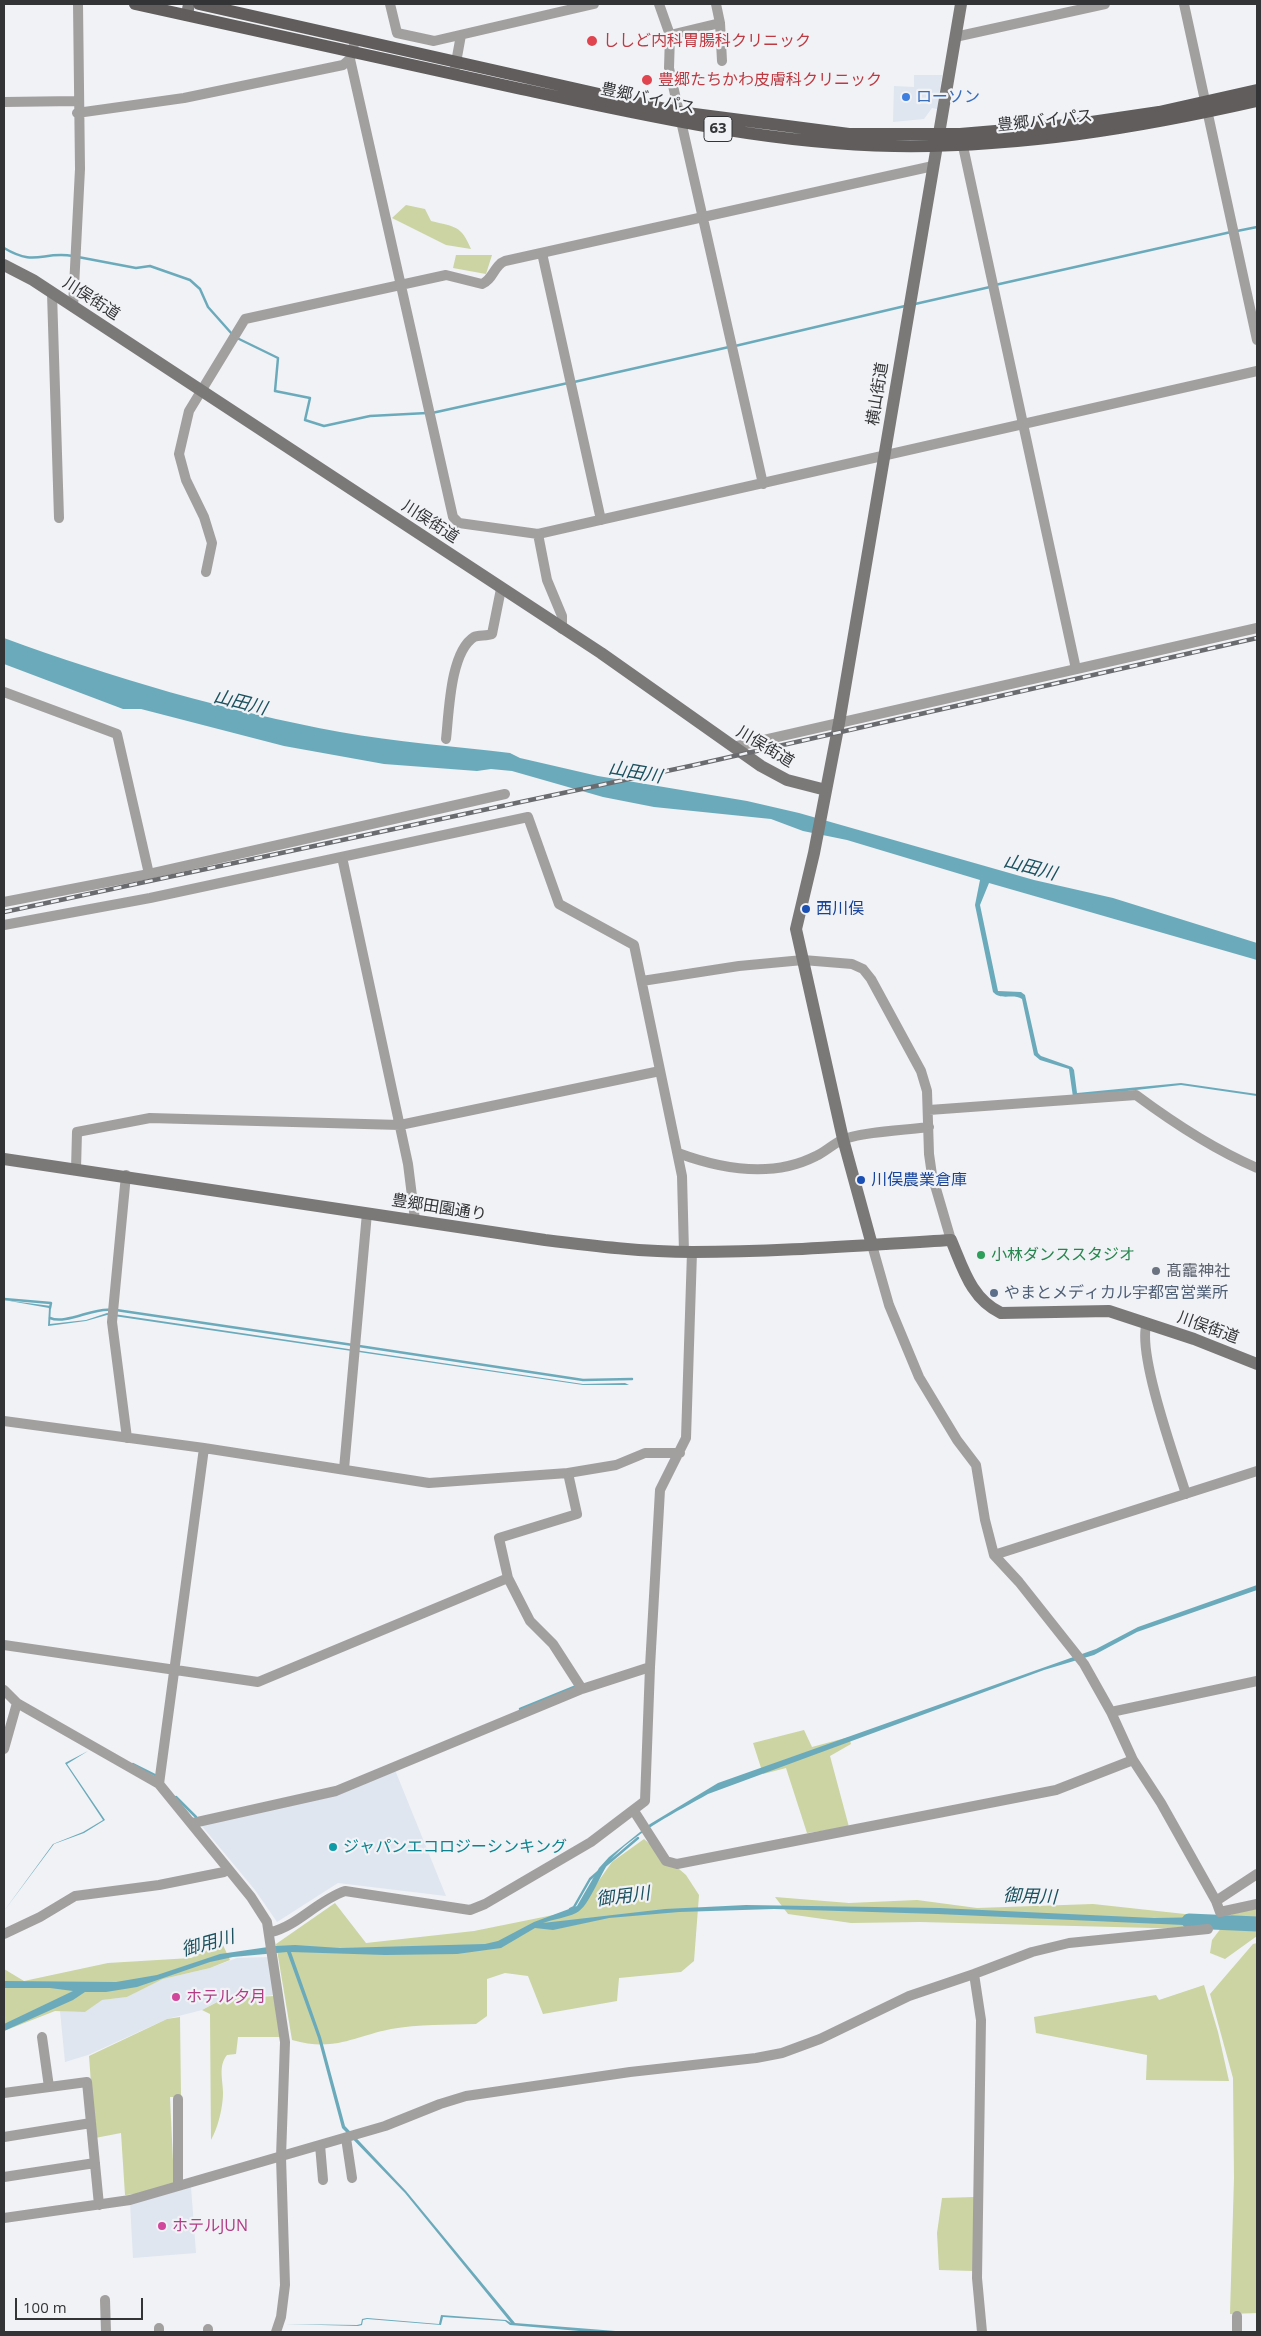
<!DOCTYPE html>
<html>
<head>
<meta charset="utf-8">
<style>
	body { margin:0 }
	#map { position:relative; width:1261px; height:2336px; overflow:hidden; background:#f0f2f6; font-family:"Open Sans",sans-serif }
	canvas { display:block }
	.frame { position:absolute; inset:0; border:5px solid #333436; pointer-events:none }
	.scale { position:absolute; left:15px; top:2298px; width:128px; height:22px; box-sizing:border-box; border:2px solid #333436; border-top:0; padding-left:6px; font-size:15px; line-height:18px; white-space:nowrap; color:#333436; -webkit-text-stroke:4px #f0f2f6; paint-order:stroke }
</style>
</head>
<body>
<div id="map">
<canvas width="1261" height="2336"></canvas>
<div class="frame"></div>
<div class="scale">100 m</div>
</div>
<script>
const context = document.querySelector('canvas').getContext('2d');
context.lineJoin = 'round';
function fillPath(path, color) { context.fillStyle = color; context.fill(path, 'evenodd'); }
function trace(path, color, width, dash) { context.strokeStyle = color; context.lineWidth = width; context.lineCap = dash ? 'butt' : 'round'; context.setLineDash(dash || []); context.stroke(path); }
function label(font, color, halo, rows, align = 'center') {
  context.font = font + ' "Open Sans","Noto Sans JP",sans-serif'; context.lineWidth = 4.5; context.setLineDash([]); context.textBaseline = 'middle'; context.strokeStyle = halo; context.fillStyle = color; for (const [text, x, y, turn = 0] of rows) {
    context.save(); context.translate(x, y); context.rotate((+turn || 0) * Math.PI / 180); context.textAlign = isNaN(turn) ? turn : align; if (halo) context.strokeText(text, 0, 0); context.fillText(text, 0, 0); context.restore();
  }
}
const built = new Path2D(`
	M 914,75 L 942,75 L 937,109 L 932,108 L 924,119 L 893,122 L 894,86 L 914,87 Z
	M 395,1770 L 446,1896 L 338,1883 L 277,1922 L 255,1890 L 201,1825 Z
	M 270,1957 L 275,1995 L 222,1999 L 202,2010 L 167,2019 L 88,2055 L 65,2062 L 60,2011 L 85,2012 L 101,2000 L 127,1997 L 163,1979 L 210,1968 L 237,1958 Z
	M 191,2187 L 196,2253 L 133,2258 L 130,2202 Z`);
const green = new Path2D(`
	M 406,205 L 425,209 L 431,221 C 455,227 461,225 471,249 L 446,245 L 392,218 Z
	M 456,255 L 492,255 L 486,274 L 453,268 Z
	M 804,1730 L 812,1747 L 849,1737 L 851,1744 L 830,1756 L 849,1827 L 807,1833 L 786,1768 L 763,1774 L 753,1743 Z
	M 644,1839 L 686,1875 L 699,1895 L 694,1961 L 681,1972 L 619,1978 L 617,2001 L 543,2014 L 528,1976 L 505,1973 L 487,1979 L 487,2016 L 476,2024 C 448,2025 418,2024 391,2029 C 352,2037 334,2052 292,2040 L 276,1944 L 335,1903 L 366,1943 L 474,1931 L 578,1910 L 612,1862 Z
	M 775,1897 L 849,1903 L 917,1900 L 977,1908 L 1093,1904 L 1194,1915 L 1195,1923 L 1192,1929 L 920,1922 L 851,1923 L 788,1914 Z
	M 1257,1902 L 1257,1936 L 1225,1959 L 1210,1953 L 1212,1940 L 1231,1915 L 1241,1907 Z
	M 222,1943 L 230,1960 L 210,1968 L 163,1979 L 127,1997 L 102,2000 L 85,2012 L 55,2011 L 4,2031 L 4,1969 L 24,1981 L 108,1963 L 191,1958 Z
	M 1257,1943 L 1257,2313 L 1230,2314 L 1234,2178 L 1233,2078 L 1210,1994 L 1253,1944 Z
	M 1204,1985 L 1218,2032 L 1229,2081 L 1146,2080 L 1147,2055 L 1036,2033 L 1034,2017 L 1156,1995 L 1159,2000 Z
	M 275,1996 L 282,2037 L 238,2037 L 236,2054 L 227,2055 C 218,2066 223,2080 223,2093 C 223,2107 218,2128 211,2140 L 210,2014 L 202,2010 L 223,1999 Z
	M 180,2017 L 181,2097 L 170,2097 L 174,2183 L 139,2194 L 125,2195 L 121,2133 L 95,2138 L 89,2056 L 167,2019 Z
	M 974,2197 L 974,2271 L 939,2270 L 937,2233 L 942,2198 Z`);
const water = new Path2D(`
	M 4,638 C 113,678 226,711 340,732 C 396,742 453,746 510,753 L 520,758 L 598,776 L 747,801 L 799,813 L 1034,880 L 1113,898 L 1257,943 L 1257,960 L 989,883 L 980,905 L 998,991 L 1021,992 L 1025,995 L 1038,1053 L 1041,1056 L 1072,1067 L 1074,1070 L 1077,1093 L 1181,1083 L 1257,1094 L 1257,1096 L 1181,1085 L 1073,1097 L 1069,1069 L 1040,1060 L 1034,1055 L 1022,999 C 1013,993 1001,1001 993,992 L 975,905 L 980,880 L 847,840 L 803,831 L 771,819 L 654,807 L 603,797 L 512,771 L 491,769 L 477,771 L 384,764 L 284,746 L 141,709 L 123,709 L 4,664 Z
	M 4,1300 L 51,1306 L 50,1324 L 86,1320 L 107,1313 L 583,1384 L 625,1383 L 629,1385 L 583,1385 L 107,1315 L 86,1321 L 48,1326 L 49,1308 Z
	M 1257,1585 L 1257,1590 L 1137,1632 L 1094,1655 L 1044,1670 L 708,1794 C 676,1812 640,1830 614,1856 C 601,1869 590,1907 576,1913 C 566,1918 553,1919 543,1923 L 665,1909 L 746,1905 L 939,1908 L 1154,1918 L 1211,1917 L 1206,1926 L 938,1914 L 774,1909 L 679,1912 L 609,1918 L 553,1930 L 535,1928 L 501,1948 L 457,1954 L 385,1955 L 291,1952 L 321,2037 L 345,2126 L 406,2191 L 515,2323 L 628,2332 L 591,2332 L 510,2325 L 505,2321 L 443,2317 L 441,2325 L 367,2319 L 363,2320 L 362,2325 L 358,2326 L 285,2324 L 357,2325 L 361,2324 L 362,2319 L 367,2318 L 439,2324 L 441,2315 L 506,2320 L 511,2323 L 405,2193 L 342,2128 L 318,2038 L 287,1952 L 233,1957 L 210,1962 L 137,1987 L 106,1992 L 85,1992 L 73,2000 L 4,2031 L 4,2024 L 73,1991 L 50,1988 L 4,1988 L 4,1981 L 116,1982 L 157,1975 L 220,1954 L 275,1946 L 295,1945 L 340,1948 L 485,1944 L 498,1941 L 534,1922 L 577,1906 L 599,1868 L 609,1857 L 650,1824 L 718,1783 L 1096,1649 L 1138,1627 Z
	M 88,1751 L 67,1764 L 105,1820 L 84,1833 L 54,1844 L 4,1911 L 53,1844 L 83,1832 L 103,1820 L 65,1763 Z`);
const stream = new Path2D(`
	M 1237,231 L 1257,227
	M 4,248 C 36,267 41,251 73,256
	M 78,257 L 136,268 L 150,266 L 190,280 L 200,289 L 208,307 L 232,334
	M 995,285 L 1231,232
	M 915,304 L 990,287
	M 237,338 L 278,358 L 275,391 L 310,398 L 305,420 L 324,426 L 370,416 L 427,413
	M 735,346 L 905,306
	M 574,382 L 729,347
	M 432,413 L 568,383
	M 4,1299 L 51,1303 L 50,1308
	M 116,1310 L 353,1345
	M 50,1318 C 66,1325 94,1307 111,1310
	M 359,1346 L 583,1380 L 632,1379
	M 520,1709 L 574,1687
	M 133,1764 L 157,1776
	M 176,1797 L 196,1817
	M 606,1865 L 638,1838
	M 570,1909 L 574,1907 L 590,1879 L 598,1872`);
const river = new Path2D(`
	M 1189,1921 L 1257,1924`);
const street = new Path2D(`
	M 390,4 L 397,33 L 434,41 L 594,4
	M 659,4 L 670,35 L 669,68 L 763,484
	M 716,4 L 720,23 L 722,61
	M 1184,4 L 1257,340
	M 670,35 L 720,23
	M 955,37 L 1105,4
	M 350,59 L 453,517 L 459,523 L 538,534 L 1257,371
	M 455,68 L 461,35
	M 4,102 L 77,101
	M 77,113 L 184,98 L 343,65 L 350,59 L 355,41
	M 961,137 L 1076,669
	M 542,253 L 601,520
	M 52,293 L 59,518
	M 73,307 L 80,169 L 78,4
	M 538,534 L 547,580 L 562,616 L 562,629
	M 206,572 L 212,543 L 204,517 L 186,480 L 179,454 L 189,411 L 245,319 L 446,275 L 482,284 C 493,280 494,265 505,261 L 933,166
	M 4,692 L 117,734 L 149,874
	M 446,739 C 449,713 450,652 474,637 C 478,635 487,636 492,634 L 501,589
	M 733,747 L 1257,628
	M 342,857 L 408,1164 L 415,1220
	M 4,902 L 149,874 L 505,794
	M 4,925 L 150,898 L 528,817 L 559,904 L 634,945 L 682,1176 L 684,1252
	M 642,981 L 739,966 L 803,960 L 852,964 L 863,969 L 871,979 L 921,1071 L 927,1091 L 929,1154 L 932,1175 L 951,1240
	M 929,1110 L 1136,1095 C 1175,1124 1213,1149 1257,1168
	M 678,1153 C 721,1169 773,1178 816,1156 C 825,1152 833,1144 842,1140 C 859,1132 909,1130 929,1127
	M 76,1169 L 77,1132 L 150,1118 L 400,1125 L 660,1071
	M 126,1175 L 112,1322 L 127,1438
	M 872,1245 L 889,1305 L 919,1377 L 957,1440 L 976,1465 L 985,1520 L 994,1555 L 1019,1582 L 1084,1664 L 1111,1712 L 1133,1760 L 1161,1803 L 1216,1901 L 1220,1912 L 1257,1904
	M 1147,1323 C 1136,1351 1176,1462 1186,1494
	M 4,1421 L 204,1448 L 429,1483 L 568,1473 L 616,1465 L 645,1453 L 680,1453
	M 344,1469 L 367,1213
	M 568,1473 L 577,1514 L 499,1538 L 508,1578 L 530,1621 L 553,1644 L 582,1689
	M 994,1555 L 1257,1471
	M 4,1645 L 258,1682 L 508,1578
	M 4,1690 L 17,1703 L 159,1784 L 251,1897 L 267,1922 L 285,2042 L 281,2157 L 285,2285 L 281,2317 L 276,2332
	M 1111,1712 L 1257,1681
	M 4,1749 L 17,1703
	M 159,1784 L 204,1448
	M 634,1811 L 666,1861 L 677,1864 L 1056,1790 L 1133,1760
	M 193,1823 L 336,1791 L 582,1689 L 650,1667
	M 1216,1901 L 1257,1874
	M 271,1932 C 296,1927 318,1900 345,1891 L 470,1910 L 485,1904 L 591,1842 L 645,1801 L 650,1667 L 660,1490 L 686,1438 L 692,1252
	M 4,1934 L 40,1917 L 75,1896 L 159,1885 L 224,1872 L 228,1869
	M 974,1974 L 981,2020 L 977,2278 L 982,2332
	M 42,2037 L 49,2087
	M 4,2093 L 87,2082 L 99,2205
	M 178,2099 L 178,2186
	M 4,2137 L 91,2123
	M 346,2138 L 352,2178
	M 320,2145 L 323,2180
	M 4,2177 L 95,2163
	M 4,2218 L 130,2200 L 385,2126 L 440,2104 L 466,2096 L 630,2072 L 756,2058 L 782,2053 L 820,2039 L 909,1996 L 974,1974 L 1032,1952 L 1069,1943 L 1208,1929
	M 105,2300 L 106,2332
	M 159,2332 L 159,2328
	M 208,2332 L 208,2329
	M 1237,2332 L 1237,2316`);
const secondary = new Path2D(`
	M 187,15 L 189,4
	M 4,265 L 33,280 L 601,653 L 761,766 L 787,780 L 826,790
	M 4,1159 L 545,1240 C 594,1246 643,1252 693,1252 C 779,1252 865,1245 951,1240 C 963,1268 971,1299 1001,1313 L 1109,1311 L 1194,1339 L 1257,1364
	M 872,1245 L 843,1139 L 796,929 L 814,853 L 839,723 L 961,4`);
const primary = new Path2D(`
	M 135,4 C 263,33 392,61 521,89 C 644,115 768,144 894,146 C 1017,148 1138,128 1257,101
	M 199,4 L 679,112 L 849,134 L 960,134 L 1078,124 L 1159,112 L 1257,90`);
const rail = new Path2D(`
	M 4,912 L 690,766 L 1257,638`);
const markers = [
	[592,41,6,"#e0444e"],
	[647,80,6,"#e0444e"],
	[906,97,5,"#3f7fe0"],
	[806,909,5,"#1a4fb4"],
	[861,1180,5,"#1a4fb4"],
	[981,1255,5,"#2e9e5b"],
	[1156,1271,5,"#6b7280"],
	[994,1293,5,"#5c6f8a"],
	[333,1847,5,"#0f9aa8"],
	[176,1997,5,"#d1479c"],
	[162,2226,5,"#d1479c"]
];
const shields = [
	[718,129,28]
];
const shieldNames = [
	["63",718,129]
];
const healthNames = [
	["ししど内科胃腸科クリニック",603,41],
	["豊郷たちかわ皮膚科クリニック",658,80]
];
const shopNames = [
	["ローソン",916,97]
];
const streetNames = [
	["豊郷バイパス",648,99,12],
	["豊郷バイパス",1045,121,-6],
	["川俣街道",91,299,33],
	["横山街道",878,394,-81],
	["川俣街道",430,522,33],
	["川俣街道",765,747,31],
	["豊郷田園通り",439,1208,9],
	["川俣街道",1208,1328,20]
];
const transitNames = [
	["西川俣",816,909],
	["川俣農業倉庫",871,1180]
];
const leisureNames = [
	["小林ダンススタジオ",991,1255]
];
const worshipNames = [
	["髙靇神社",1166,1271]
];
const serviceNames = [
	["やまとメディカル宇都宮営業所",1004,1293]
];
const cultureNames = [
	["ジャパンエコロジーシンキング",343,1847]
];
const hotelNames = [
	["ホテル夕月",186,1997],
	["ホテルJUN",172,2226]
];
const waterNames = [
	["山田川",240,703,14],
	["山田川",635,773,10],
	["山田川",1030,868,15],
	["御用川",623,1897,-7],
	["御用川",1030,1897,2],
	["御用川",208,1944,-15]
];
fillPath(built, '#dfe6f0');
fillPath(green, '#cbd4a2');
fillPath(water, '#6baabb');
trace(stream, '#6baabb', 2.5);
trace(river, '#6baabb', 15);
trace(street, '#a2a09f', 10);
trace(secondary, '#7b7978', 12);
trace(primary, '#605d5c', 12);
trace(rail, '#6a6b6e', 4.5);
trace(rail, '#f0f2f6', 2.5, [8]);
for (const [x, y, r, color] of markers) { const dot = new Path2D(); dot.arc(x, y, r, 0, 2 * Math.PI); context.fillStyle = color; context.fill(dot); trace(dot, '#f0f2f6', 2); }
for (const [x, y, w] of shields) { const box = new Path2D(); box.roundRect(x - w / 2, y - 12.5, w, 25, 4); context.fillStyle = '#f0f2f6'; context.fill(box); trace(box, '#333436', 1); }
label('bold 15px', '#333436', null, shieldNames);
label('16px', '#be3a42', '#f0f2f6', healthNames, 'left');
label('16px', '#366cbe', '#f0f2f6', shopNames, 'left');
label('16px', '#333436', '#f0f2f6', streetNames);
label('16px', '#164399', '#f0f2f6', transitNames, 'left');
label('16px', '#27864d', '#f0f2f6', leisureNames, 'left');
label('16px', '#5b616d', '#f0f2f6', worshipNames, 'left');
label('16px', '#4e5e75', '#f0f2f6', serviceNames, 'left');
label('16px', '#0d838f', '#f0f2f6', cultureNames, 'left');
label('16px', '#b23c85', '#f0f2f6', hotelNames, 'left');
label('italic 18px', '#1b515e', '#f0f2f6', waterNames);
</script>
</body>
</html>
